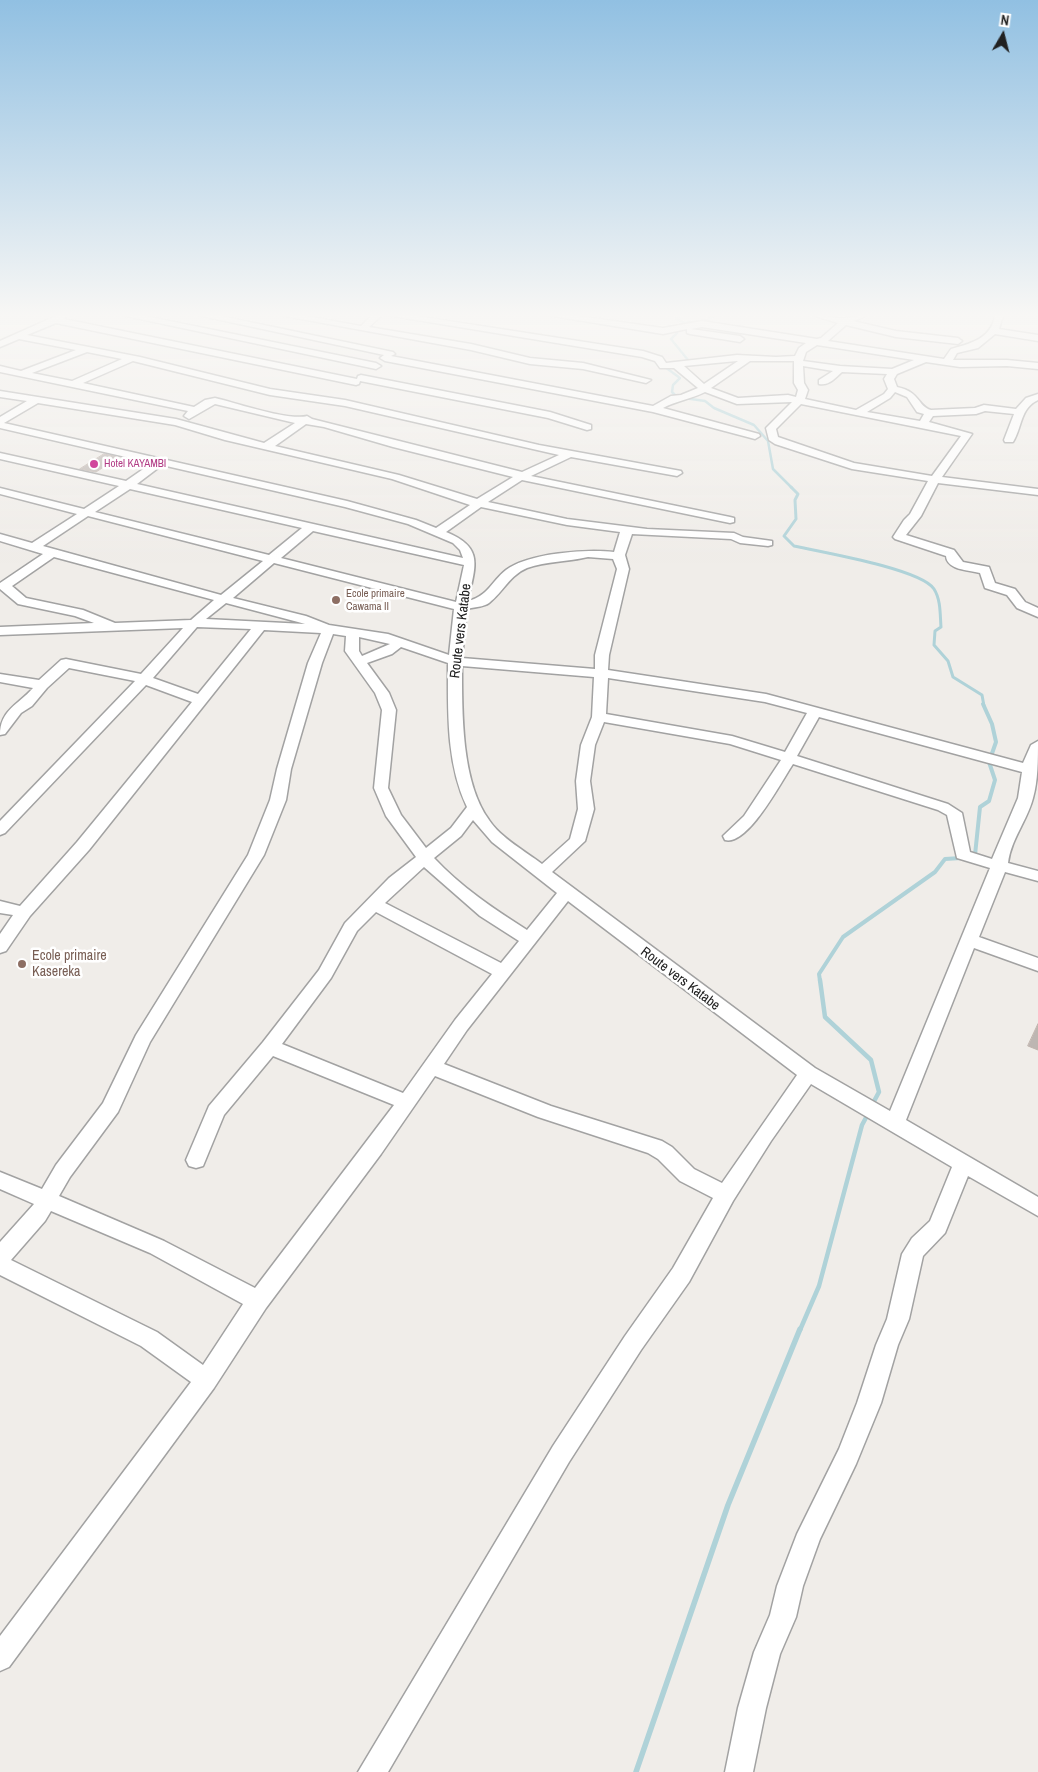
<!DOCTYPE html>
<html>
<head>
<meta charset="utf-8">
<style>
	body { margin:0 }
	#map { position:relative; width:1038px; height:1772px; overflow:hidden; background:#f0ede9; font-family:"Archivo Narrow",sans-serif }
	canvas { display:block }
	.north { position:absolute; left:978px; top:10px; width:50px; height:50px; -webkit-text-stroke:4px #fff; paint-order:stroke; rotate:8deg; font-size:14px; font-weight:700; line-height:20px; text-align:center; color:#212121 }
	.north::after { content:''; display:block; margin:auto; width:18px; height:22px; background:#212121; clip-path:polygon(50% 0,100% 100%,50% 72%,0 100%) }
</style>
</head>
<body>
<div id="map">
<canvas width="1038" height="1772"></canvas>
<div class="north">N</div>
</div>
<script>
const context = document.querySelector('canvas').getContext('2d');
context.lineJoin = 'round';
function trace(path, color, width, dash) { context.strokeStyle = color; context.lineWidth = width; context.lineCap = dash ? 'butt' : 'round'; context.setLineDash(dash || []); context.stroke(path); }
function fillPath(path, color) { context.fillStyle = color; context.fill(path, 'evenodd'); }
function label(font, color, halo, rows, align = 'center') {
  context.font = font + ' "Archivo Narrow",sans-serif'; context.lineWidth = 5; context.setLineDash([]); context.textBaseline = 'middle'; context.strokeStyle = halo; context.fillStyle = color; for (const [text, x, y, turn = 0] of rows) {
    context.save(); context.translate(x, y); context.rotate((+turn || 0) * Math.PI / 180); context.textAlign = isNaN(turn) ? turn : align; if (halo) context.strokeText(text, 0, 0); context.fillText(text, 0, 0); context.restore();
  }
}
const streamFar4 = new Path2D(`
	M 680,315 L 676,319 L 685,323 L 675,328 L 677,333 L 671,339 L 688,360 L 683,362
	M 685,323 L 707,320 L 715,315
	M 665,367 L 680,378 L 673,385 L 672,392 L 677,397
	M 684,398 L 705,401 L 714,408 L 754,425 L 768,441 L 773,469 L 792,488`);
const streamFar3 = new Path2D(`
	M 791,487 L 798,494 L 795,500 L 796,519 L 784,536 L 794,546 C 821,552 921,569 934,589 C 941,600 940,615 941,627 L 935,631 L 934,645 L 948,661 L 953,677 L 982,695 L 984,706`);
const streamFar2 = new Path2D(`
	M 973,856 L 975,855 L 980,807 L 989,801 L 995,780 L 989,762 L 996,742 L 992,724 L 983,704
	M 820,981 L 819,974 L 843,937 L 935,872 L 945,859 L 961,858`);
const streamFar1 = new Path2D(`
	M 820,980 L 825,1017 L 871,1060 L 879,1092 L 872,1105
	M 800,1330 L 819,1286 L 862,1125 L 868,1114`);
const stream = new Path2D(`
	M 636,1772 L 728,1505 L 800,1329`);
const building = new Path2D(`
	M 104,454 L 119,457 L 96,472 L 80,469 Z
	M 1038,1024 L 1038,1050 L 1028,1046 Z`);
const minor = new Path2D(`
	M 58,315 L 68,315 L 64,319 L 357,379 L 358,376 L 361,375 L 550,412 L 591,425 L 591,429 L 587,430 L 548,418 L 360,381 L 359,384 L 356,385 L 56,323 L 27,335 L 140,357 L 270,389 L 345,400 L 539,445 L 681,471 L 682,473 L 677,476 L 571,457 L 531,476 L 730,517 L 734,518 L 734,522 L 730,523 L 522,480 L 488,502 L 567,519 L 647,529 L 734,533 L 743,537 L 772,541 L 772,545 L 768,546 L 740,543 L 731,539 L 632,534 L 625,555 L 629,569 L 609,655 L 608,670 L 766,694 L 1023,763 L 1031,745 L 1038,741 C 1038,759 1038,781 1033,798 C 1027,821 1011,839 1008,863 L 1038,871 L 1038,881 L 1005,872 L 979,937 L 1038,958 L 1038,971 L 974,948 L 906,1120 L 1038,1197 L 1038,1216 L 968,1176 L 945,1233 L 923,1256 L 909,1319 L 898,1345 L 881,1403 L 856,1464 L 820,1539 L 803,1586 L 796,1617 L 780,1654 L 766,1708 L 753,1772 L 725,1772 L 738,1708 L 754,1652 L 770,1615 L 777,1586 L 797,1534 L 839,1449 L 857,1403 L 876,1345 L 887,1319 L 902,1254 L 912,1238 L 930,1221 L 952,1167 L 811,1084 L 771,1141 L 733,1201 L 689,1282 L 641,1350 L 569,1462 L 388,1772 L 358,1772 L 553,1446 L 625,1336 L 673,1268 L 713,1198 L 680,1181 L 658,1159 L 648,1153 L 538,1117 L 435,1076 L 381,1154 L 266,1308 L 214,1388 L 9,1667 L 0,1671 L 0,1636 L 191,1382 L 141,1346 L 0,1275 L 0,1242 L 34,1204 L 0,1189 L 0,1172 L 42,1189 L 56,1165 L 103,1103 L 136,1035 L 248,855 L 270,800 L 277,769 L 308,663 L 321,633 L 264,630 L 89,850 L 30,916 L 6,951 L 0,953 L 0,934 L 13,915 L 0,913 L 0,901 L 20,906 L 77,842 L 192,702 L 146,685 L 5,833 L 0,835 L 0,821 L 135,681 L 69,668 L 47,688 L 32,706 L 21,713 L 5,734 L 0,735 C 0,710 18,705 33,688 L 0,682 L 0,674 L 39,680 L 61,660 L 66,659 L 141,674 L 183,628 L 0,635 L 0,627 L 94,623 L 75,616 L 18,604 L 0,589 L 0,583 L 43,554 L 0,541 L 0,534 L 32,543 L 77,514 L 0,494 L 0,488 L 84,509 L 119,486 L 0,459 L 0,453 L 126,481 L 152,463 L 0,428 L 0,417 L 27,401 L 0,397 L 0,391 L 176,419 L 264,443 L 295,423 L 215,404 L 189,419 L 184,416 L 188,411 L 0,372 L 0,366 L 21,371 L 76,350 L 19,339 L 0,347 L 0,341 ZM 87,352 L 122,359 L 72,381 L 32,373 ZM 133,361 L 270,395 L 345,406 L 559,455 L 522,472 L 312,419 L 307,416 C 289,421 236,403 215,398 L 205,400 L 194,407 L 83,383 ZM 38,403 L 175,425 L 225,440 L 392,479 L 470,505 L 436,528 L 416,520 L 347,501 L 4,423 ZM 306,424 L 324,427 L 393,447 L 513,477 L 477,499 L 399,475 L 275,446 ZM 162,465 L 345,507 L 408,524 L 453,543 L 460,550 L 463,558 L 137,484 ZM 130,489 L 302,528 L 269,555 L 95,512 ZM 481,507 L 567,525 L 620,532 L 614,552 C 586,549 529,553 506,570 C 491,582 488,596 468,601 C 475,566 485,548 446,532 ZM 88,516 L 263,561 L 221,595 L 43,546 ZM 313,531 L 464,565 L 456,602 L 281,558 ZM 54,557 L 214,600 L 191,620 L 115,623 L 83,610 L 26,598 L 12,586 ZM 588,557 L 613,559 L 617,569 L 595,655 L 595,669 L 462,658 L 467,609 C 474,607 484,607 489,603 C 503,592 510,575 527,568 C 547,561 568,562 588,557 ZM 274,563 L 454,609 L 449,655 L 388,634 L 329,625 L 306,616 L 233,598 ZM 226,603 L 298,622 L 305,624 L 206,619 ZM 197,627 L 251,629 L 198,694 L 153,678 ZM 333,634 L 346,636 L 345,651 L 375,693 L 382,710 L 374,788 L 386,816 L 416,857 L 389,878 L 345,923 L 319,970 L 263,1042 L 209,1106 L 186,1160 L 189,1166 L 196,1168 L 203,1166 L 224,1115 L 273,1056 L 394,1105 L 255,1288 L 164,1241 L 59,1196 L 70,1177 L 118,1112 L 150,1042 L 264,855 L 286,800 L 291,769 L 322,663 ZM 359,637 L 390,644 L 362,656 L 359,651 ZM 401,647 L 448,663 C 448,711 446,763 467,807 L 451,828 L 426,848 L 401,815 L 388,788 L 396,710 L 389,693 L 367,663 L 392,654 ZM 462,666 L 594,677 L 592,717 L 581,745 L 576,781 L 578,809 L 570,839 L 542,864 C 525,851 501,838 489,820 C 461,782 462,711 462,666 ZM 608,678 L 765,702 L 807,713 L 785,752 L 732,736 L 606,714 ZM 819,717 L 1022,772 L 1018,798 L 992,859 L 970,852 L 962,813 L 948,804 L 797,756 ZM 604,722 L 730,744 L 781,760 L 744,816 L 723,836 L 725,840 C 748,846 781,782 793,764 L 938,810 L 947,815 L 957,858 L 990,868 L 890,1111 L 815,1068 L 552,872 L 585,841 L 594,809 L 590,781 L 595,745 ZM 473,820 L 492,842 L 557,893 L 527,930 C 494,909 461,887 434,858 L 461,836 ZM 424,867 L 480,916 L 519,941 L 501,963 L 385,903 ZM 568,901 L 797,1075 L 722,1183 L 694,1169 L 672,1147 L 662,1141 L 551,1106 L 444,1064 L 467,1030 ZM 376,912 L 492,974 L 455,1020 L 403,1093 L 282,1044 L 331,978 L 357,931 ZM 51,1211 L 150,1253 L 243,1304 L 203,1365 L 157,1332 L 11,1260 L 45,1221 Z
	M 121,315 L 140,315 L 376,363 L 381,366 L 376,369 Z
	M 197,315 L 216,315 L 393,352 L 395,354 L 391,356 L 653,406 L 671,396 L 681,395 L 698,388 L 674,368 L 660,368 L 655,361 L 642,357 L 386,315 L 410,315 L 643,351 L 662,357 L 666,363 L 737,355 L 776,357 L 795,356 L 799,348 L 806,343 L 702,327 L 691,329 L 740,336 L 744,339 L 740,342 L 690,334 L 687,333 L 687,329 L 663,334 L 546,315 L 571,315 L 663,328 L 702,321 L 817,339 L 821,338 L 838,323 L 812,315 C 821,315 837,319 844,318 C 852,318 859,315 868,315 L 853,321 L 896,331 L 958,338 L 962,341 L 958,344 L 896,337 L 846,325 L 828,341 L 944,359 L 951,349 C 969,344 992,339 995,315 L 1003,315 L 999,329 L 1038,335 L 1038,341 L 995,334 L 978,348 L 957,353 L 953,360 L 1007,360 L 1038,363 L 1038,369 L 1007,366 L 960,367 L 926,362 L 897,374 L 894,379 L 897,387 C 921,392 917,406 931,410 L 975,408 L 984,405 L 1016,409 L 1026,398 L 1038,394 L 1038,400 C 1020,408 1022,428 1013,442 L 1005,442 L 1004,440 L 1014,414 L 985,411 L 976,414 L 933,416 L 929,422 L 972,434 L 942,477 L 1038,489 L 1038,495 L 938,483 L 921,516 L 906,535 L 954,550 L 963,562 L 989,567 L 995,583 L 1015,589 L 1025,602 L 1038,608 L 1038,617 L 1017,608 L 1007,595 L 985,588 L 980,573 C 968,570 947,570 946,556 L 895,539 L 893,537 L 904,520 L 910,514 L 928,481 L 852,469 L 775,444 L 769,440 L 766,428 L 792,402 L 737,404 L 705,392 C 691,399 676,401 663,408 L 759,434 L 760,436 L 755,439 L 653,412 L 385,361 L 380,358 L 384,355 ZM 817,345 L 914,360 L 892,369 L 840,366 L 803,361 L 806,352 ZM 738,361 L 704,384 L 684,366 L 737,361 ZM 750,361 L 794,361 L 794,383 L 798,390 L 796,397 L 788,395 L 738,398 L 711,388 ZM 803,366 L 833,371 L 819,380 L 819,384 C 829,386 835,378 842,372 L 887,374 L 884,379 L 888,389 L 884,394 L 856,410 L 805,399 L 808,390 L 804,383 ZM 895,392 L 907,397 L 917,412 L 924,414 L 920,421 L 867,412 L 890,398 ZM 801,404 L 961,436 L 932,476 L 854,463 L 778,437 L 776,429 Z
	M 279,315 L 301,315 L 361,326 L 372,315 L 382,315 L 369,327 L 471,344 L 530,358 L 583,363 L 651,380 L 646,383 L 583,369 L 530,364 L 471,350 Z`);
const markers = [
	[94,464,5,"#d1479c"],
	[336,600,5,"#8d6e63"],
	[22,964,5,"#8d6e63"]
];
const farHotelnames = [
	["Hotel KAYAMBI",104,464]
];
const farEducationnames = [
	["Ecole primaire",346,594],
	["Cawama II",346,607]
];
const streetNames = [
	["Route vers Katabe",461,631,-83],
	["Route vers Katabe",680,979,37]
];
const educationNames = [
	["Ecole primaire",32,956],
	["Kasereka",32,972]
];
trace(streamFar4, '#afd2d8', 2.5);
trace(streamFar3, '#afd2d8', 3);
trace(streamFar2, '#afd2d8', 4);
trace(streamFar1, '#afd2d8', 4.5);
trace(stream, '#afd2d8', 5.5);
fillPath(building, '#bdb6b2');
trace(building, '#c0b4ad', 1);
trace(minor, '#a2a2a2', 3);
fillPath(minor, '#fff');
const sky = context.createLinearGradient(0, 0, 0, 563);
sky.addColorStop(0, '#91c0e2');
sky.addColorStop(0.56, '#f8f7f5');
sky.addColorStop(1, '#f8f7f500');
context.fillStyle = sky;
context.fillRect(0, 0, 1038, 563);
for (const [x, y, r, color] of markers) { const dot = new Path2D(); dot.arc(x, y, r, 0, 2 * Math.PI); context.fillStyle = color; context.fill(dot); trace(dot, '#fff', 2); }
label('11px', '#b23c85', '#fff', farHotelnames, 'left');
label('11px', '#785e54', '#fff', farEducationnames, 'left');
label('14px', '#212121', '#fff', streetNames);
label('14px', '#785e54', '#fff', educationNames, 'left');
</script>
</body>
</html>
